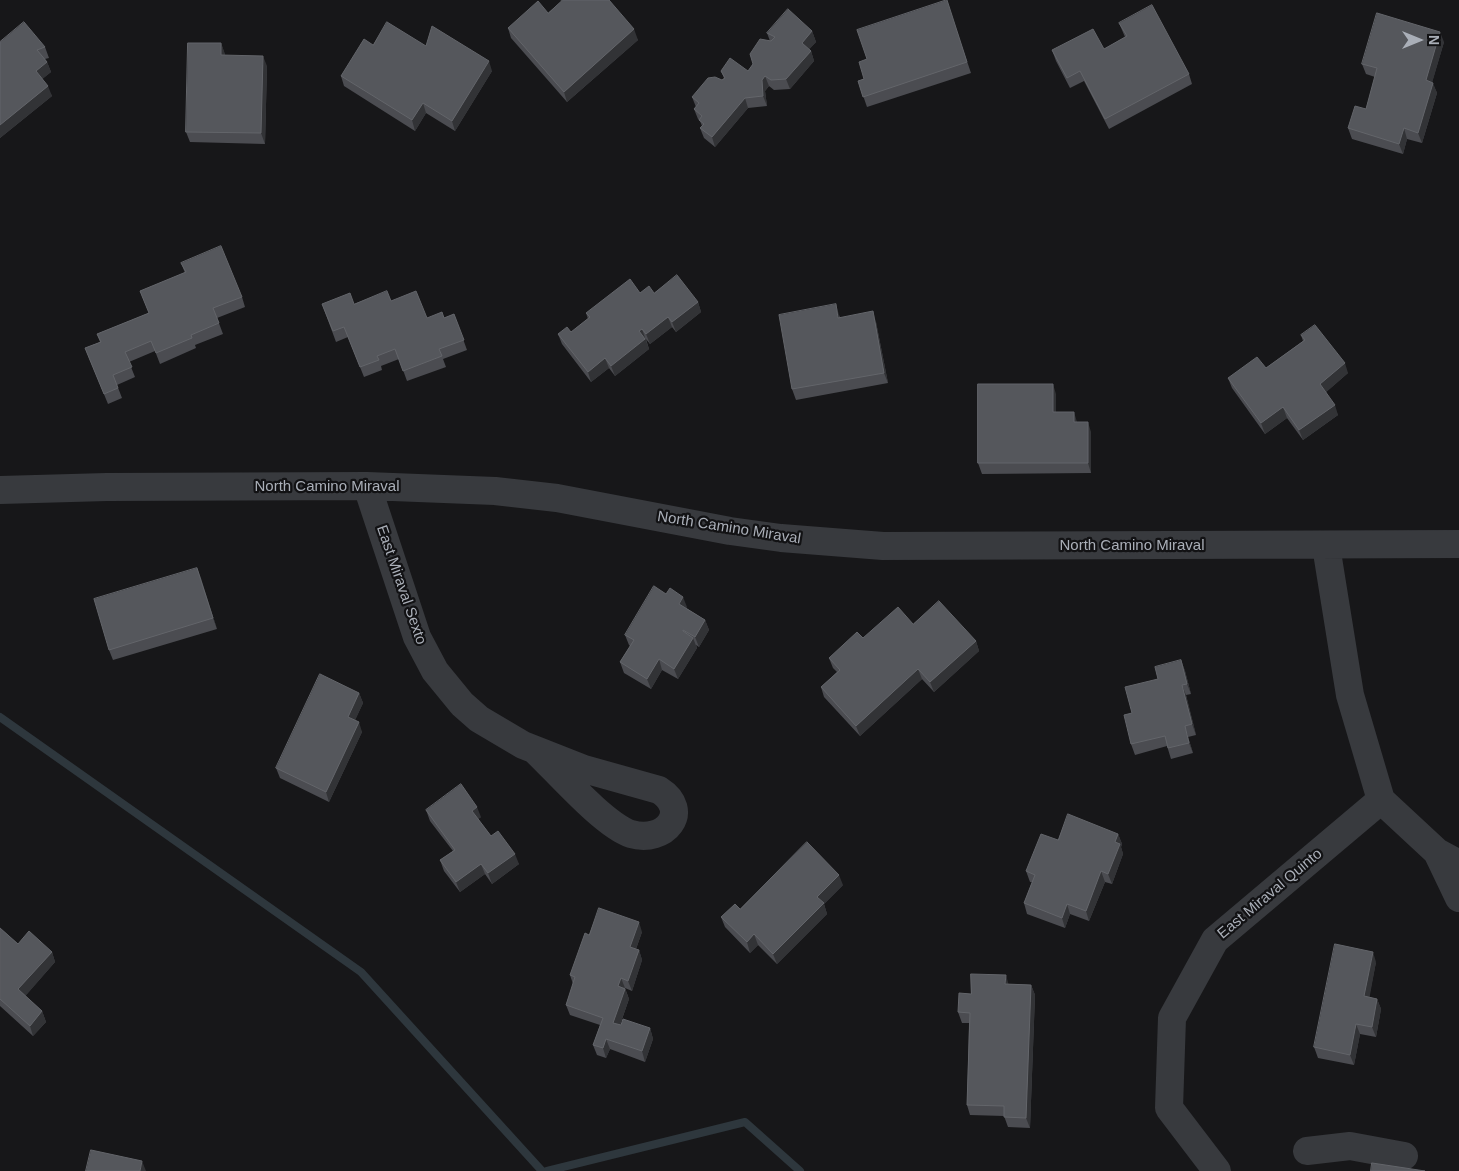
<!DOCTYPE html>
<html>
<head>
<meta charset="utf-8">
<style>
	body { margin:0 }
	#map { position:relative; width:1459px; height:1171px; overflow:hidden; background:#171719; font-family:Arial,sans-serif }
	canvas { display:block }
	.north { position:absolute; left:1394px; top:15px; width:50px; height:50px; -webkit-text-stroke:4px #121214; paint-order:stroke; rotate:90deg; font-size:14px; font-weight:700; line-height:20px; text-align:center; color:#aaafb8 }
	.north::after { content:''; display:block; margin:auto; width:18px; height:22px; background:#aaafb8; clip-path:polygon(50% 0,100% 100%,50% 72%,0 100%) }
</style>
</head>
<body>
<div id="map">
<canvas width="1459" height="1171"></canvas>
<div class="north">N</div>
</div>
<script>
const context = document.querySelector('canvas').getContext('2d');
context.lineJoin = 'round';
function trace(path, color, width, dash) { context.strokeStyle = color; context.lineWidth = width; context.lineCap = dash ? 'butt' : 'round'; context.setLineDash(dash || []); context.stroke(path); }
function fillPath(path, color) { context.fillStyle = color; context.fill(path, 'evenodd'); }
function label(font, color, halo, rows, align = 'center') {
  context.font = font + ' Arial,sans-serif'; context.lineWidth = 4.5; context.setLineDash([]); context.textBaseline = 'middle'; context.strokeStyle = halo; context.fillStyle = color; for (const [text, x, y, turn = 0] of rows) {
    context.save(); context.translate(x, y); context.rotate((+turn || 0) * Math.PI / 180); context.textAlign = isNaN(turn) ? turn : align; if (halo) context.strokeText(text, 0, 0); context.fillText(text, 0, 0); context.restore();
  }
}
const stream = new Path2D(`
	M 0,717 L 361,972 L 542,1171
	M 547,1171 L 745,1122 L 800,1171`);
const minor = new Path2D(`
	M 367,486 L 417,637 L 435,671 L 462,704 L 479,719 L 523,745 L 584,769 L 659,790 C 692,811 665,844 631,834 C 604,825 558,772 536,751
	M 0,490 L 107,487 L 367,486 L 495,491 L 557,498 L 730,531 L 781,538 L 883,546 L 1459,544
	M 1381,800 L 1437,852 L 1459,864
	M 1437,852 L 1459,898
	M 1307,1151 L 1350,1146 L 1404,1156
	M 1217,1171 L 1169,1108 L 1172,1018 L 1215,940 L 1381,800 L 1350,695 L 1326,546`);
const wall = new Path2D(`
	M 560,0 L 609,0 L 638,40 L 567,102 L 511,38 L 508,28 L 548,13 L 562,1 Z
	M 950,11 L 971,73 L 867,107 L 858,81 L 864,79 L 867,59 Z
	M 1119,23 L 1189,74 L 1192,84 L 1109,129 L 1084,81 L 1070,88 L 1056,61 L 1052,50 L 1104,49 L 1125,37 Z
	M 812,31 L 816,42 L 809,49 L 811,51 L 814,61 L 790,89 L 774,90 L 769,86 L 765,91 L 767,106 L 748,108 L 715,147 L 704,138 L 700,128 L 702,126 L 700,121 L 698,119 L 694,109 L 696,107 L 692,97 L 722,80 L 724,78 L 721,71 L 748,71 L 770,41 L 767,33 Z
	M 0,42 L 45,47 L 49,58 L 45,59 L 47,62 L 51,72 L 42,79 L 52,96 L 0,138 Z
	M 1444,42 L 1432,82 L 1437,93 L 1422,143 L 1407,139 L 1403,154 L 1352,139 L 1348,128 L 1366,109 L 1375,77 L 1366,74 L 1362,64 Z
	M 221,43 L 225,55 L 267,66 L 265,144 L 190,142 L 186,132 Z
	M 373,45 L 426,46 L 492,71 L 455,131 L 426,113 L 415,131 L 344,86 L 341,76 Z
	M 181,263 L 242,297 L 245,307 L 217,318 L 223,334 L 195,345 L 196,348 L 160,364 L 155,351 L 129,362 L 135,377 L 117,385 L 122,398 L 108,404 L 85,348 L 100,342 L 97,334 L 149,313 L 140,291 L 185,273 Z
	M 640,293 L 654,293 L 698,302 L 701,312 L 676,332 L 672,327 L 650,344 L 646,339 L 649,349 L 615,376 L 609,368 L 591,382 L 562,344 L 558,334 L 571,332 L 588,319 L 586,313 Z
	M 322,304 L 354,304 L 427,318 L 444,318 L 454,314 L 467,350 L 443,359 L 446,367 L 407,381 L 399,359 L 381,366 L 382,370 L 364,377 L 348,337 L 336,342 Z
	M 839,315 L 840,317 L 876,322 L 888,383 L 796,400 L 792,389 Z
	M 1301,335 L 1348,373 L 1326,392 L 1338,415 L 1303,440 L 1287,418 L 1265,434 L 1232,388 L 1228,378 L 1266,368 L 1303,341 Z
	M 1056,394 L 1056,412 L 1077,422 L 1091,432 L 1091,473 L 982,474 L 978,463 Z
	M 197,568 L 217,629 L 113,660 L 109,650 Z
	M 687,607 L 686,608 L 705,620 L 709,630 L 699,647 L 696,645 L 697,648 L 678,679 L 662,670 L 651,689 L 624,673 L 620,662 L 630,646 L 629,645 L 625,635 Z
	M 913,624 L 976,641 L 979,651 L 934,692 L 922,679 L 860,736 L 824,697 L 821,687 L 837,672 L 833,668 L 829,658 L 863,638 Z
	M 1181,660 L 1185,671 L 1191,694 L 1186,695 L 1196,735 L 1188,737 L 1193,753 L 1171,759 L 1167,746 L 1135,755 L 1131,744 L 1132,713 L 1158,679 Z
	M 359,693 L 363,703 L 355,720 L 362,732 L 329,802 L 280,778 L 276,768 Z
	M 426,810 L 481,817 L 478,819 L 491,836 L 519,864 L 492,884 L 485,874 L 460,892 L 444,871 L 440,860 L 453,851 L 430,821 Z
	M 1118,834 L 1122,844 L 1121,847 L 1123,854 L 1112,884 L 1105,882 L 1089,921 L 1070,914 L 1065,928 L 1027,914 L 1024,903 L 1032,882 L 1030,882 L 1026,871 L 1058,840 Z
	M 843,885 L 824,904 L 827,914 L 777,964 L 758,945 L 750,953 L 725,927 L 721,917 L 740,909 Z
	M 0,928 L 18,944 L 52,952 L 55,962 L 25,996 L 42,1011 L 46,1022 L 33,1036 L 0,1006 Z
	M 642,932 L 636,949 L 639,950 L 642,960 L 632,991 L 625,988 L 629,999 L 620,1025 L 650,1028 L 653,1039 L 645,1062 L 610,1049 L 606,1058 L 597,1055 L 593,1045 L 600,1025 L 570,1015 L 566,1005 L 573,984 L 570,975 L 589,935 Z
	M 1376,962 L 1369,997 L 1377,999 L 1381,1009 L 1376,1037 L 1360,1034 L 1354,1065 L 1318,1058 L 1314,1047 Z
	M 1009,984 L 1031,985 L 1035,995 L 1030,1128 L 1008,1127 L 1004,1116 L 970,1115 L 967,1105 L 969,1023 L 962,1023 L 958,1012 L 971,994 Z`);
const shadedWall = new Path2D(`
	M 634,29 L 638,40 L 567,102 L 564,92 Z
	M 812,31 L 816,42 L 806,53 L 802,43 Z
	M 1440,32 L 1444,42 L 1430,90 L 1426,80 Z
	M 221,43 L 225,54 L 224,65 L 221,55 Z
	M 811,51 L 814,61 L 790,89 L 786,79 Z
	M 263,56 L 267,66 L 265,144 L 261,133 Z
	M 489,61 L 492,71 L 455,131 L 452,121 Z
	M 47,62 L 51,72 L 40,81 L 36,71 Z
	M 765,76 L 769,86 L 765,91 L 767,106 L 763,96 L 762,80 Z
	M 1433,83 L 1437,93 L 1422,143 L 1418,133 Z
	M 48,86 L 52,96 L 0,138 L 0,125 Z
	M 745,98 L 748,108 L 715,147 L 712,137 Z
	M 423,103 L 426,113 L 415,131 L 412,120 Z
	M 1404,128 L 1407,139 L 1403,154 L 1399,144 Z
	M 698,302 L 701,312 L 676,332 L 672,322 Z
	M 836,304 L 839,315 L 841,328 L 838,318 Z
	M 873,311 L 876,322 L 888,383 L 884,373 Z
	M 668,317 L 672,327 L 650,344 L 646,334 Z
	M 642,329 L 649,349 L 615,376 L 611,366 L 639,331 Z
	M 605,358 L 609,368 L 591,382 L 588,372 Z
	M 1345,363 L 1348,373 L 1324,394 L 1320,384 Z
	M 1053,384 L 1056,394 L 1056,422 L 1053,412 Z
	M 1335,405 L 1338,415 L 1303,440 L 1299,430 Z
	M 1283,407 L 1287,418 L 1265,434 L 1261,423 Z
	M 1074,412 L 1077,422 L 1074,422 Z
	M 1088,422 L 1091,432 L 1091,473 L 1088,463 Z
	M 197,568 L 201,578 L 217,629 L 213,618 Z
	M 683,597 L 687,607 L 683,614 L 679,604 Z
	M 705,620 L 709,630 L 699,647 L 695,637 Z
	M 693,638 L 697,648 L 678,679 L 674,669 Z
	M 976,641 L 979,651 L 934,692 L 930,682 Z
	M 659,659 L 662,670 L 651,689 L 647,679 Z
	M 1181,660 L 1185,671 L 1191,694 L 1187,684 Z
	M 918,669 L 922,679 L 860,736 L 856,726 Z
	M 1182,685 L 1186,695 L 1196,735 L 1192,724 Z
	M 359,693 L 363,703 L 352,727 L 348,717 Z
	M 359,722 L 362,732 L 329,802 L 326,792 Z
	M 1185,726 L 1188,737 L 1193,753 L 1189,743 Z
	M 477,807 L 481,817 L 476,821 L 472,811 Z
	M 1118,834 L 1122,844 L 1121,847 L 1123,854 L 1112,884 L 1108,874 L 1115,842 Z
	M 515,854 L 519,864 L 492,884 L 488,873 Z
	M 481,864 L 485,874 L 460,892 L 456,882 Z
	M 1101,871 L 1105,882 L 1089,921 L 1086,911 Z
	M 839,875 L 843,885 L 824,904 L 827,914 L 777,964 L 773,954 L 817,897 Z
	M 1067,904 L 1070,914 L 1065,928 L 1062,918 Z
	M 639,922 L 642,932 L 633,957 L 630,947 Z
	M 754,934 L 758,945 L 750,953 L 747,942 Z
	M 639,950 L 642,960 L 632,991 L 628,981 Z
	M 52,952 L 55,962 L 22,1000 L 18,989 Z
	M 1373,952 L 1376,962 L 1368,1006 L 1364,996 Z
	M 1006,975 L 1009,986 L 1005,984 Z
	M 621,978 L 625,988 L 618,986 Z
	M 1031,985 L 1035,995 L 1030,1128 L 1026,1118 Z
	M 625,989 L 629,999 L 617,1033 L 613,1023 Z
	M 1377,999 L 1381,1009 L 1376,1037 L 1372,1027 Z
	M 42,1011 L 46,1022 L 33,1036 L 30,1026 Z
	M 1356,1024 L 1360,1034 L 1354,1065 L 1350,1055 Z
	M 650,1028 L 653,1039 L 645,1062 L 642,1051 Z
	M 606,1039 L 610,1049 L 606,1058 L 603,1048 Z
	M 142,1161 L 146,1171 L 140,1171 Z`);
const building = new Path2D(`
	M 563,0 L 609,0 L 634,29 L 564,92 L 508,28 L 538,1 L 548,13 Z
	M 947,0 L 967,62 L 863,97 L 858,81 L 864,79 L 859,62 L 867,59 L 857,30 Z
	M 1152,5 L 1189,74 L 1105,119 L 1080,71 L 1067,78 L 1052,50 L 1093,29 L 1104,49 L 1127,36 L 1119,23 Z
	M 788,9 L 812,31 L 802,43 L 811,51 L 786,79 L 771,80 L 765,76 L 762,80 L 763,96 L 745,98 L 712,137 L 700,128 L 704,124 L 699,120 L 702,116 L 694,109 L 699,103 L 692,97 L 708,78 L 715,77 L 722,80 L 725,78 L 721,71 L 730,58 L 748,71 L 753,64 L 750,54 L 760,39 L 771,41 L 775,37 L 767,33 Z
	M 1377,13 L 1440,32 L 1426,80 L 1433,83 L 1418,133 L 1404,128 L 1399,144 L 1348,128 L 1355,106 L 1366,109 L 1377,68 L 1362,64 Z
	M 24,22 L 45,47 L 37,50 L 47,62 L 36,71 L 48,86 L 0,125 L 0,42 Z
	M 387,22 L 426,46 L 432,26 L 489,61 L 452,121 L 423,103 L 412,120 L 341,76 L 364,39 L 373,45 Z
	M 188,43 L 221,43 L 221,55 L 263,56 L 261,133 L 186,132 Z
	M 221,246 L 242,297 L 213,308 L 219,323 L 191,335 L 192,338 L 156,353 L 151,341 L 125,352 L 132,367 L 113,375 L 118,388 L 104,394 L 85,348 L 101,342 L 97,334 L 149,313 L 140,291 L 186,272 L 181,263 Z
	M 677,275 L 698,302 L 672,322 L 668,317 L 646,334 L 642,329 L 639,331 L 645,339 L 611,366 L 605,358 L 588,372 L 558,334 L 567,327 L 571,332 L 590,317 L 586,313 L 630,279 L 640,293 L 649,286 L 654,293 Z
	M 387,291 L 391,301 L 416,291 L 427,318 L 442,312 L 444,318 L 454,314 L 464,340 L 439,349 L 442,356 L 403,371 L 395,349 L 377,356 L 379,360 L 360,367 L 344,327 L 333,331 L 322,304 L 350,293 L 354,304 Z
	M 836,304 L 838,318 L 873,311 L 884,373 L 792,389 L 779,315 Z
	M 1315,325 L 1345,363 L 1320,384 L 1335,405 L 1299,430 L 1283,407 L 1261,423 L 1228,378 L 1257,357 L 1266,368 L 1305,340 L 1301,335 Z
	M 978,384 L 1053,384 L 1053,412 L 1074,412 L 1074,422 L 1088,422 L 1088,463 L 978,463 Z
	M 197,568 L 213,618 L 109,650 L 94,599 Z
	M 654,586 L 666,594 L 670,588 L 683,597 L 679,604 L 705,620 L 695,637 L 683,630 L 683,631 L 693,638 L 674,669 L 659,659 L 647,679 L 620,662 L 634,640 L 625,635 Z
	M 939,601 L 976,641 L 930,682 L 918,669 L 856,726 L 821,687 L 840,670 L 829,658 L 857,632 L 863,638 L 898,607 L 913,624 Z
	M 1181,660 L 1187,684 L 1182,685 L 1192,724 L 1185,726 L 1189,743 L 1168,748 L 1165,736 L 1131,744 L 1124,715 L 1132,713 L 1125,687 L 1158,679 L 1155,667 Z
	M 320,674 L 359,693 L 348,717 L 359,722 L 326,792 L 276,768 Z
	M 461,784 L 477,807 L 472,811 L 491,836 L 498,831 L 515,854 L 488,873 L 481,864 L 456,882 L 440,860 L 455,850 L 426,810 Z
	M 1068,814 L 1118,834 L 1115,842 L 1120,844 L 1108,874 L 1101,871 L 1086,911 L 1067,904 L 1062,918 L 1024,903 L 1035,875 L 1026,871 L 1041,834 L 1058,840 Z
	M 807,842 L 839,875 L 817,897 L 824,903 L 773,954 L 754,934 L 747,942 L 721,917 L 735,904 L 740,909 Z
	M 599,908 L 639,922 L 630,947 L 639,950 L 628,981 L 621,978 L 618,986 L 625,989 L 613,1023 L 621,1025 L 623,1019 L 650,1028 L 642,1051 L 606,1039 L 603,1048 L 593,1045 L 603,1018 L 566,1005 L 575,977 L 570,975 L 585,933 L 589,935 Z
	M 0,928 L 18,944 L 29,931 L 52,952 L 18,989 L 42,1011 L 30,1026 L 0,999 Z
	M 1335,944 L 1373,952 L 1364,996 L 1377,999 L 1372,1027 L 1356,1024 L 1350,1055 L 1314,1047 Z
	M 971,974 L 1006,975 L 1005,984 L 1031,985 L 1026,1118 L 1004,1117 L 1004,1106 L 967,1105 L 970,1013 L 958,1012 L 959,993 L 971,994 Z
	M 91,1150 L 142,1161 L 140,1171 L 86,1171 Z
	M 1372,1163 L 1425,1171 L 1371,1171 Z`);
const streetNames = [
	["North Camino Miraval",327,487],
	["North Camino Miraval",729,528,9],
	["North Camino Miraval",1132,546],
	["East Miraval Sexto",401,585,71],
	["East Miraval Quinto",1270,894,-40]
];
trace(stream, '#2e373d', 8);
trace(minor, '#383a3e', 28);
fillPath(wall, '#4b4c51');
fillPath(shadedWall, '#323336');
fillPath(building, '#55575c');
trace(building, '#63656a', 1);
label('15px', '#aaafb8', '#121214', streetNames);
</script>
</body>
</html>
